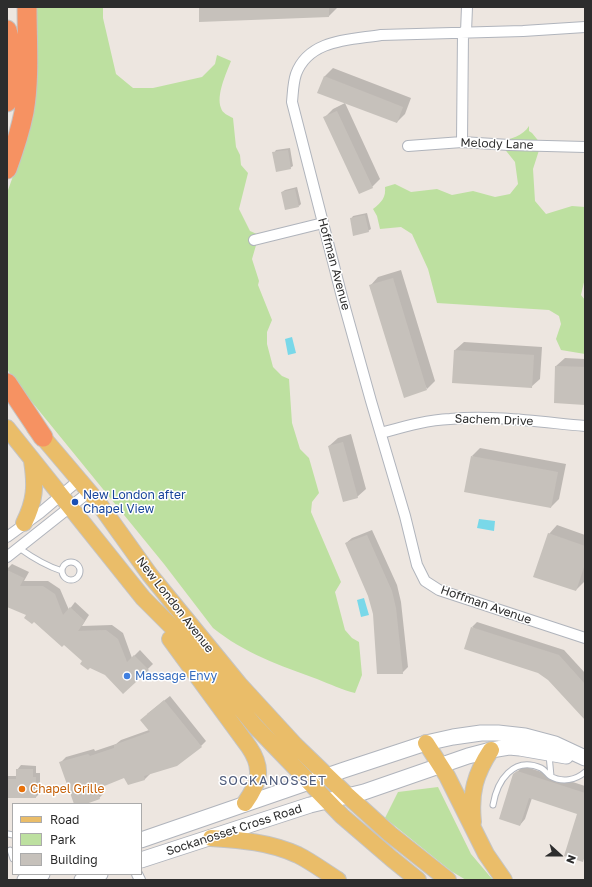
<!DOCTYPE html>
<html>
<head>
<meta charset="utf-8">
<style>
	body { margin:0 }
	#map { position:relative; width:592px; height:887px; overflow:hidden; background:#ede6e0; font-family:"Golos Text",sans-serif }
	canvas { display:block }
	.frame { position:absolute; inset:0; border:8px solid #2d2d2d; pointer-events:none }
	.legend { position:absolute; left:12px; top:803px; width:130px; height:72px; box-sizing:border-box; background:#fff; border:1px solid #ababab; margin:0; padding:5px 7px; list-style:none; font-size:12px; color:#2d2d2d }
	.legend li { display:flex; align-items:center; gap:8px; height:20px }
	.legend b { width:20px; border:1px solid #ababab }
	.north { position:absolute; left:540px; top:835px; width:40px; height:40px; -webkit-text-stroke:3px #fff; paint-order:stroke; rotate:111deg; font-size:11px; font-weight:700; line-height:16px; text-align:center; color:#2d2d2d }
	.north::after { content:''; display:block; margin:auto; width:14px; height:18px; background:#2d2d2d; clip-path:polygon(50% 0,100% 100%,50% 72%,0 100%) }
</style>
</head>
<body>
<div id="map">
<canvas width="592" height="887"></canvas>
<div class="frame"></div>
<ul class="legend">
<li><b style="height:5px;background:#eabd69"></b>Road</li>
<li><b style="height:11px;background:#bde0a0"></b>Park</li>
<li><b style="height:11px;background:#c6c1bb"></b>Building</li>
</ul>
<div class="north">N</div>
</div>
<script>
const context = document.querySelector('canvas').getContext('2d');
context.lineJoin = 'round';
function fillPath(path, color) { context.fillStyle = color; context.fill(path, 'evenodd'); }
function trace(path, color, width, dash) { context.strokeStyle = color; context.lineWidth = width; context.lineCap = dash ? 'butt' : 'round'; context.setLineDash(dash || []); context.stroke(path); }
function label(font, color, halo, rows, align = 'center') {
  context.font = font + ' "Golos Text",sans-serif'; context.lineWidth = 3; context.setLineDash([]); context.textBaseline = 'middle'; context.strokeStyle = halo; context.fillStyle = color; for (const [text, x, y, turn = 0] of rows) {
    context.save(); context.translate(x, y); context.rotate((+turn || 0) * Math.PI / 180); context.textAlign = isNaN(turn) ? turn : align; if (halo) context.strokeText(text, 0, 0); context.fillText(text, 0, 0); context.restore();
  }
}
const green = new Path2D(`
	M 34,7 L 103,7 L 103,18 L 116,74 L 133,88 L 153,88 L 202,77 L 215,64 L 217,55 L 231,61 C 226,74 216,95 221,108 C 222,113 229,116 233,118 L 236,147 L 240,155 L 241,165 L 248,173 L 239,209 L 250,231 L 259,235 L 252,259 L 259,281 L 258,285 L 272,320 L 267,332 L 267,344 L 273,367 L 282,376 L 289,379 L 292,423 L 300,449 L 309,458 L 319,493 L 312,502 L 311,512 L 341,582 L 335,592 L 345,630 L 352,638 L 359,642 L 362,675 L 355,693 C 342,690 330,684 317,679 C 281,666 244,653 213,628 L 164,564 L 14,380 L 7,369 L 7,193 L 23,148 Z
	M 529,126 L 529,131 L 532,133 L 541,144 L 533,169 L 535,201 L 546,214 L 572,206 L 585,207 L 585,278 L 581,295 L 585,300 L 585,354 L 561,350 L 556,339 L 561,324 L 559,316 L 549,310 L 437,303 L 428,269 L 412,234 L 401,227 L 380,229 L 377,216 L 373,209 C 382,202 386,197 385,187 L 395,184 L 411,192 L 437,189 L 452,195 L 473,191 L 495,197 L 510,194 L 518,184 L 515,162 L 499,142 C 510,139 523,136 529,126 Z
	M 438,787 L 471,854 L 493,880 L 466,880 L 451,871 L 385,818 L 398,792 Z`);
const water = new Path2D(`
	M 292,337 L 296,353 L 288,355 L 285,339 Z
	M 479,519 L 495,521 L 494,531 L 477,528 Z
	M 364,598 L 369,615 L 361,617 L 357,600 Z`);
const shadow = new Path2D(`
	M 200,7 L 337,7 L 337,8 L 329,16 L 200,20 Z
	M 333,68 L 411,98 L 405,114 L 397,122 L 319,92 L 325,76 Z
	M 345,103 L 380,179 L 372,187 L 324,118 L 333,109 Z
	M 290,148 L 293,166 L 290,168 L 274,153 L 276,150 Z
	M 297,187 L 301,204 L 299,206 L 282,192 L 285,190 Z
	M 367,213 L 371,229 L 368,231 L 351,219 L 353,216 Z
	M 401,270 L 435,381 L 427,389 L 370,286 L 378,277 Z
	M 464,342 L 542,347 L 540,379 L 531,387 L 453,382 L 455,350 Z
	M 565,358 L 585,359 L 585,404 L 556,366 Z
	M 351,434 L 366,489 L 357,497 L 329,446 L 338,438 Z
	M 480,448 L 566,464 L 559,499 L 551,507 L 472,456 Z
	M 557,525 L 585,535 L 585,578 L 584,582 L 576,590 L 549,534 Z
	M 372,530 L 397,585 L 401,602 L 408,667 L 402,673 L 374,614 L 369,595 L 346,543 L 352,538 Z
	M 12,564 L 29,572 L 24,581 L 48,581 L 60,589 L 69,610 L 75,602 L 89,615 L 82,626 L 112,625 L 123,633 L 132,658 L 140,650 L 153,664 L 123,693 L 105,674 L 83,660 L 28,615 L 7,606 L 7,569 Z
	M 477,622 L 564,650 L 585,673 L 585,718 L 549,679 L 472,627 Z
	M 170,696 L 206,741 L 201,746 L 151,773 L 145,779 L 128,784 L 125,777 L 103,785 L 105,792 L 99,798 L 84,804 L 75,804 L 60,763 L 66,757 L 94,749 L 95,751 L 116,744 L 121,740 L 149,730 L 147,714 Z
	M 21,765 L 36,766 L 36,773 L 40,773 L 40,793 L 36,797 L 7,797 L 7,776 L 17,776 L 17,770 Z
	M 523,766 L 585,786 L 585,858 L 582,860 L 579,813 L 532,798 L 525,819 L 520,825 L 514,775 Z`);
const building = new Path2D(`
	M 199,7 L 329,7 L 329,17 L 199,22 Z
	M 324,76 L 403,107 L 397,123 L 317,93 Z
	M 337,111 L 373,188 L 359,194 L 323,117 Z
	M 288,150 L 291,169 L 276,172 L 272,152 Z
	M 295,189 L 299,207 L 285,210 L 281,192 Z
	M 365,215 L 369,232 L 353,236 L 350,218 Z
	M 393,278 L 427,390 L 404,398 L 369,285 Z
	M 454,350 L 534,355 L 532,388 L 452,383 Z
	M 555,366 L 585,367 L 585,405 L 554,403 Z
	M 343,442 L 358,498 L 343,502 L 328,446 Z
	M 471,456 L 558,472 L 551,508 L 464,492 Z
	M 548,533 L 585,546 L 585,564 L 576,591 L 533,577 Z
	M 367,535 L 392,591 L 396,608 L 403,674 L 377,674 L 373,614 L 368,596 L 345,543 Z
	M 7,570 L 24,578 L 20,586 L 43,586 L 55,594 L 63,615 L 70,607 L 85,621 L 78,631 L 106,630 L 118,639 L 127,662 L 134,655 L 149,670 L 123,694 L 105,675 L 90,668 L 88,670 L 80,664 L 82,661 L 64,645 L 62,647 L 34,622 L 32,624 L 24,618 L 26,615 L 7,607 Z
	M 471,627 L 559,655 L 585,684 L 585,720 L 548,680 L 538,673 L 464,649 Z
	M 164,700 L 202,747 L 177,766 L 144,776 L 145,780 L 128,785 L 124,778 L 97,789 L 100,799 L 86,804 L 74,804 L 59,762 L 88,754 L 90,756 L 114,748 L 114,745 L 150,732 L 140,720 Z
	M 16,769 L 33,769 L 33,777 L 36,777 L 36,798 L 7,798 L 7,779 L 16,779 Z
	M 517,771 L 585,793 L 585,855 L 583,862 L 564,856 L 577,814 L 529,798 L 520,826 L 499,819 L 513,774 Z`);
const lane = new Path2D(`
	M 19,548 C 33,558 46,566 62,571
	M62 571a9 9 0 1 1 18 0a9 9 0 1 1-18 0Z
	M 549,755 L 551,776
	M 493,805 C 497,781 513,756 541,768 C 545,770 547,774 550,776 C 562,783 576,780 585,772
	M 8,834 L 13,835
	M 10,850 L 13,859`);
const street = new Path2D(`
	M 585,27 L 523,31 L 381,35 C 350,40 309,39 296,74 C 293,83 293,92 292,102 L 342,297 L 371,401 L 405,516 L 417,565 L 425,581 L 439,590 L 585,638
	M 466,32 L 467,7
	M 462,142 L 463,32
	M 408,146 L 462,142 L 509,145 L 585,147
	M 254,240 L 323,223
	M 381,433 C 403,427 426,420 450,419 C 495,415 540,422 585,426
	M 7,537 L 40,513 L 79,480
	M 7,557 L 89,492
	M 137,874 L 140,880`);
const secondary = new Path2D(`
	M 141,840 L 344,770 L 426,743 L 453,737 L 481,733 L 498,733 L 525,736 L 555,744 L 585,758
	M 141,860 L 310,805 L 364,792 L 468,756 L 491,750 L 509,747 L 520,748 L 566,756
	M 25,880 L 42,874
	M 82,880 L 100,874`);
const primary = new Path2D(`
	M 7,428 L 143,598 L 179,634 L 255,726 L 342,816 L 392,859 L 418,880
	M 35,428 L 97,501 L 150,575 L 239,684 L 295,745 L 348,796 L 390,834 L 448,880
	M 24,523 C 35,501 36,486 32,461
	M 170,639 L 249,747 C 264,769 259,783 245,803
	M 426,743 L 447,776 L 486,854 L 504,880
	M 473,822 C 470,793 475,774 491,750
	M 211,838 C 241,840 270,842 298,855 C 312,862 325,872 338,880`);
const highway = new Path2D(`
	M 7,30 C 14,54 14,78 7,102
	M 7,169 C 14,150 20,132 24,112 C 30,78 27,42 27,7
	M 7,383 L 43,437`);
const markers = [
	[75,502,4,"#1a4fb4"],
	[127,676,4,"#3f7fe0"],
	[22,789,4,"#e8710a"]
];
const streetNames = [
	["Melody Lane",497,144,2],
	["Hoffman Avenue",334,264,75],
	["Sachem Drive",494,420,2],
	["New London Avenue",175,605,52],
	["Hoffman Avenue",486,605,19],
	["Sockanosset Cross Road",234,830,-18]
];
const transitNames = [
	["New London after",83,495],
	["Chapel View",83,509]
];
const shopNames = [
	["Massage Envy",135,676]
];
const foodNames = [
	["Chapel Grille",30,789]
];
const neighbourhoodNames = [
	["SOCKANOSSET",273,781]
];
fillPath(green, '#bde0a0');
fillPath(water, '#79d8e9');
fillPath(shadow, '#0003');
fillPath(building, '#c6c1bb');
trace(lane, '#b0b4bc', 7);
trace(street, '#b0b4bc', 12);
trace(secondary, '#b0b4bc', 17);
trace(primary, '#c4c4c4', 18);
trace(highway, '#c4c4c4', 21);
trace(lane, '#fff', 5);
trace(street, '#fff', 10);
trace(secondary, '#fff', 15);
trace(primary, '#eabd69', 16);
trace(highway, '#f69262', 19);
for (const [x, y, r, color] of markers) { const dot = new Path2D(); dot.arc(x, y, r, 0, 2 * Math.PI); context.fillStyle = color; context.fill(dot); trace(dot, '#fff', 1.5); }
label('12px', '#2d2d2d', '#fff', streetNames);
label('12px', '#164399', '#fff', transitNames, 'left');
label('12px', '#366cbe', '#fff', shopNames, 'left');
label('12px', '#c56008', '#fff', foodNames, 'left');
context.letterSpacing = '1px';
label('13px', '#4f5c7c', '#fff', neighbourhoodNames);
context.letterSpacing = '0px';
</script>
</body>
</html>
